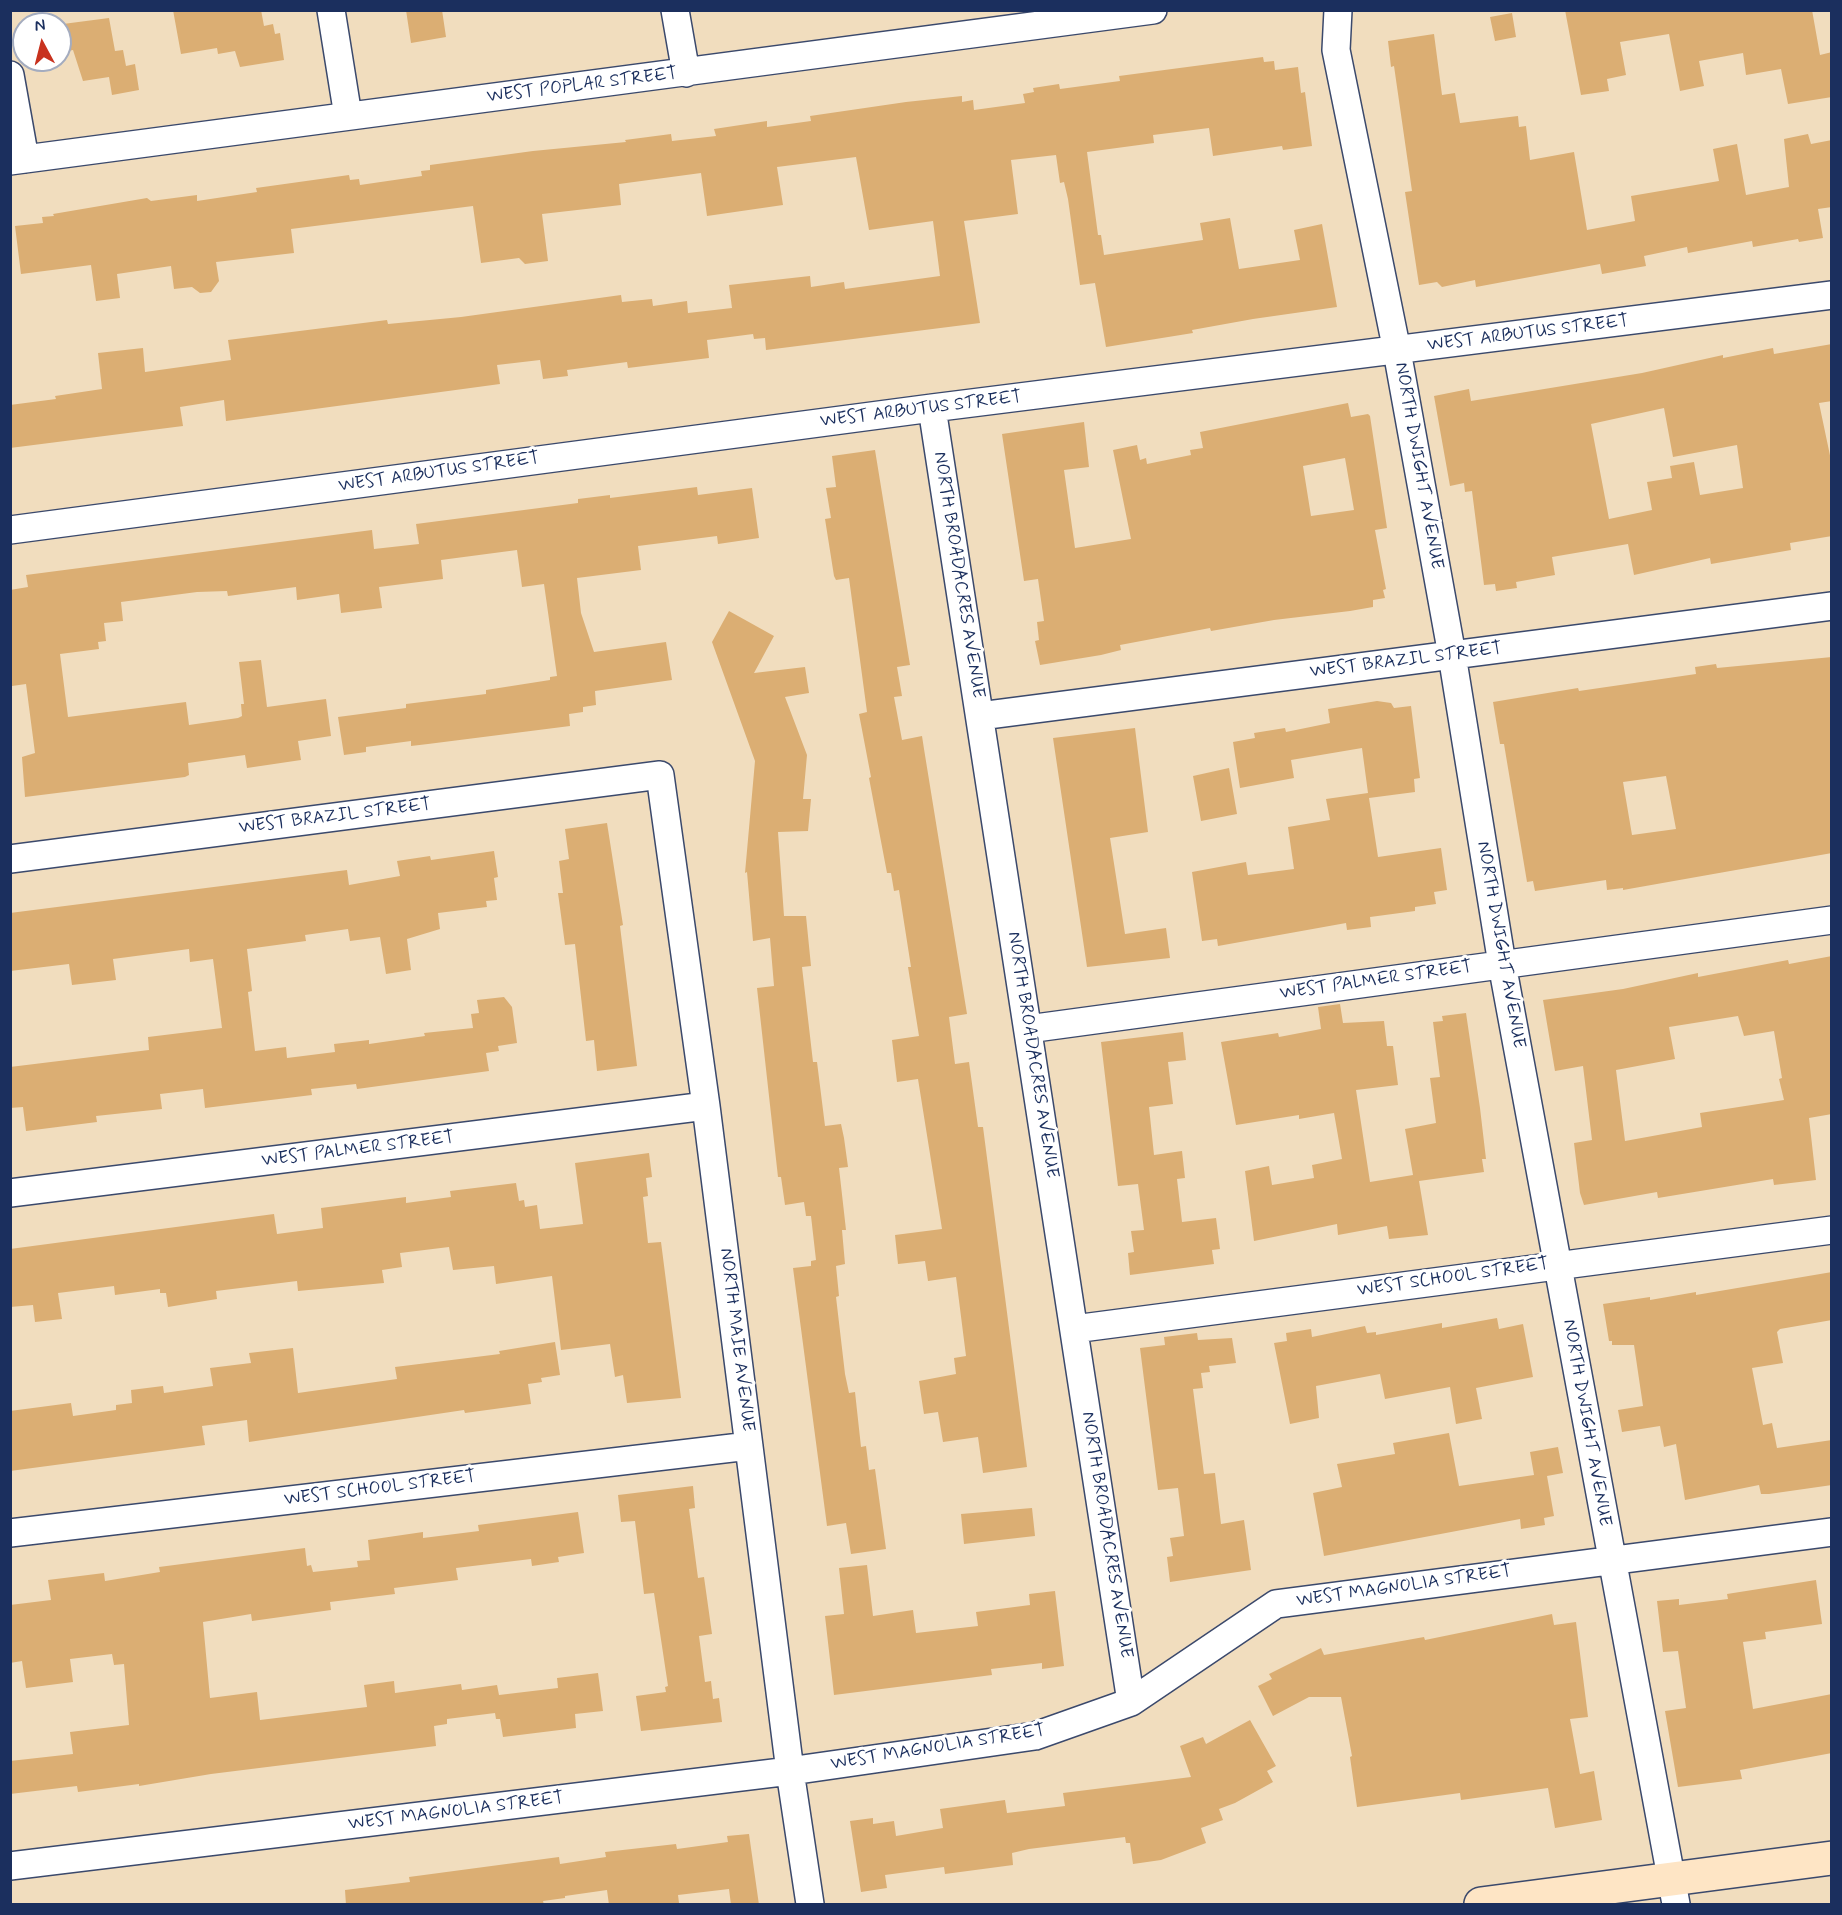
<!DOCTYPE html>
<html>
<head>
<meta charset="utf-8">
<style>
	body { margin:0 }
	#map { position:relative; width:1842px; height:1915px; overflow:hidden; background:#f1ddbe; font-family:Mynerve,sans-serif }
	canvas { display:block }
	.frame { position:absolute; inset:0; border:12px solid #1b2f5e; pointer-events:none }
	.north { position:absolute; left:12px; top:12px; width:60px; height:60px; box-sizing:border-box; background:#fff; border:2px solid #a4acbf; border-radius:50%; rotate:353deg; font-size:16px; font-weight:700; line-height:24px; text-align:center; color:#1b2f5e }
	.north::after { content:''; display:block; margin:auto; width:21px; height:27px; background:#c8321e; clip-path:polygon(50% 0,100% 100%,50% 72%,0 100%) }
</style>
</head>
<body>
<div id="map">
<canvas width="1842" height="1915"></canvas>
<div class="frame"></div>
<div class="north">N</div>
</div>
<script>
const context = document.querySelector('canvas').getContext('2d');
context.lineJoin = 'round';
function fillPath(path, color) { context.fillStyle = color; context.fill(path, 'evenodd'); }
function trace(path, color, width, dash) { context.strokeStyle = color; context.lineWidth = width; context.lineCap = dash ? 'butt' : 'round'; context.setLineDash(dash || []); context.stroke(path); }
function label(font, color, halo, rows, align = 'center') {
  context.font = font + ' Mynerve,sans-serif'; context.lineWidth = 6; context.setLineDash([]); context.textBaseline = 'middle'; context.strokeStyle = halo; context.fillStyle = color; for (const [text, x, y, turn = 0] of rows) {
    context.save(); context.translate(x, y); context.rotate((+turn || 0) * Math.PI / 180); context.textAlign = isNaN(turn) ? turn : align; if (halo) context.strokeText(text, 0, 0); context.fillText(text, 0, 0); context.restore();
  }
}
const building = new Path2D(`
	M 173,10 L 261,10 L 264,26 L 273,24 L 275,34 L 280,33 L 284,60 L 240,67 L 235,51 L 218,54 L 217,48 L 181,54 Z
	M 406,10 L 442,10 L 446,37 L 411,43 Z
	M 1565,10 L 1812,10 L 1820,55 L 1832,52 L 1832,97 L 1788,104 L 1781,69 L 1746,75 L 1743,53 L 1699,61 L 1704,86 L 1680,91 L 1669,34 L 1620,42 L 1626,75 L 1607,79 L 1609,91 L 1581,95 Z
	M 1512,13 L 1516,37 L 1495,41 L 1490,17 Z
	M 109,18 L 115,51 L 123,50 L 126,66 L 135,64 L 139,90 L 112,95 L 109,77 L 83,81 L 73,50 L 68,51 L 63,24 Z
	M 1434,34 L 1442,95 L 1455,93 L 1460,123 L 1518,116 L 1519,127 L 1526,126 L 1530,160 L 1574,152 L 1587,230 L 1635,221 L 1631,196 L 1719,181 L 1713,149 L 1737,144 L 1746,195 L 1789,187 L 1784,139 L 1808,134 L 1811,144 L 1832,140 L 1832,207 L 1818,209 L 1823,238 L 1799,242 L 1798,239 L 1753,247 L 1752,241 L 1688,253 L 1687,247 L 1644,256 L 1646,266 L 1602,274 L 1600,264 L 1476,287 L 1475,280 L 1442,287 L 1437,282 L 1419,285 L 1405,192 L 1412,191 L 1394,66 L 1391,67 L 1388,41 Z
	M 1263,57 L 1264,62 L 1274,61 L 1275,70 L 1298,67 L 1301,93 L 1305,92 L 1312,146 L 1283,150 L 1282,146 L 1213,156 L 1209,128 L 1153,135 L 1154,143 L 1087,152 L 1098,235 L 1101,235 L 1104,255 L 1203,240 L 1200,223 L 1230,218 L 1239,269 L 1300,260 L 1294,230 L 1322,224 L 1337,307 L 1253,319 L 1192,330 L 1193,333 L 1106,347 L 1095,283 L 1080,285 L 1068,199 L 1064,182 L 1060,183 L 1056,155 L 1011,160 L 1018,214 L 964,221 L 980,323 L 766,350 L 765,338 L 754,339 L 753,334 L 707,340 L 709,358 L 628,368 L 627,362 L 567,370 L 568,376 L 543,379 L 540,360 L 497,365 L 500,384 L 226,421 L 224,400 L 180,407 L 183,426 L 10,448 L 10,405 L 56,399 L 55,396 L 102,389 L 98,353 L 143,348 L 145,372 L 231,360 L 228,340 L 387,320 L 388,324 L 461,317 L 621,295 L 622,302 L 652,299 L 653,306 L 687,301 L 688,313 L 732,308 L 729,285 L 810,276 L 811,287 L 844,282 L 845,289 L 940,276 L 933,221 L 869,230 L 856,157 L 777,167 L 783,205 L 707,216 L 701,173 L 619,184 L 621,205 L 542,214 L 548,261 L 525,264 L 519,258 L 481,263 L 473,206 L 291,229 L 294,253 L 216,262 L 219,281 L 211,292 L 200,293 L 192,287 L 174,289 L 171,266 L 117,274 L 120,298 L 96,301 L 91,265 L 21,274 L 15,226 L 43,223 L 42,217 L 54,216 L 53,214 L 147,198 L 151,201 L 197,195 L 197,201 L 257,192 L 256,188 L 349,175 L 350,180 L 359,179 L 360,185 L 422,176 L 421,171 L 430,170 L 430,165 L 533,151 L 626,142 L 625,140 L 671,134 L 672,141 L 716,136 L 714,129 L 767,121 L 767,127 L 811,121 L 810,116 L 906,102 L 962,96 L 962,102 L 973,100 L 974,110 L 1025,103 L 1023,94 L 1034,92 L 1033,88 L 1059,84 L 1060,89 L 1120,81 L 1119,76 Z
	M 1832,344 L 1832,401 L 1819,403 L 1832,465 L 1832,536 L 1790,543 L 1791,550 L 1711,564 L 1710,558 L 1634,575 L 1628,544 L 1552,557 L 1555,575 L 1516,582 L 1517,588 L 1496,591 L 1495,584 L 1484,585 L 1472,491 L 1465,492 L 1464,483 L 1450,486 L 1434,396 L 1469,389 L 1471,401 L 1642,373 L 1723,355 L 1723,358 L 1773,348 L 1774,354 ZM 1664,408 L 1673,457 L 1737,445 L 1743,488 L 1700,495 L 1694,462 L 1670,466 L 1672,478 L 1647,482 L 1652,510 L 1609,519 L 1591,424 Z
	M 1348,403 L 1351,417 L 1368,414 L 1370,416 L 1387,528 L 1375,530 L 1386,589 L 1383,590 L 1385,598 L 1373,600 L 1373,607 L 1350,611 L 1274,620 L 1211,631 L 1210,628 L 1120,645 L 1121,650 L 1101,655 L 1040,665 L 1035,641 L 1039,640 L 1037,622 L 1044,621 L 1038,579 L 1024,581 L 1002,434 L 1084,422 L 1089,467 L 1064,470 L 1075,548 L 1131,539 L 1113,450 L 1137,445 L 1140,460 L 1146,458 L 1147,464 L 1191,455 L 1190,450 L 1203,448 L 1200,432 ZM 1345,458 L 1354,510 L 1311,516 L 1303,466 Z
	M 875,450 L 910,665 L 897,667 L 902,696 L 894,697 L 902,740 L 922,736 L 924,749 L 967,1014 L 949,1017 L 955,1064 L 969,1062 L 978,1127 L 983,1127 L 1027,1467 L 983,1473 L 978,1437 L 943,1442 L 938,1412 L 924,1414 L 923,1408 L 919,1381 L 956,1374 L 954,1358 L 966,1356 L 956,1277 L 928,1281 L 925,1261 L 898,1264 L 895,1235 L 942,1229 L 918,1079 L 897,1082 L 892,1040 L 919,1036 L 908,967 L 911,967 L 899,890 L 894,891 L 891,873 L 887,873 L 869,778 L 871,777 L 859,714 L 867,712 L 849,578 L 836,580 L 834,576 L 825,519 L 831,518 L 826,488 L 836,487 L 832,456 Z
	M 697,487 L 698,495 L 752,488 L 759,538 L 718,544 L 717,536 L 638,546 L 641,570 L 577,578 L 581,613 L 594,652 L 666,642 L 672,680 L 595,691 L 596,705 L 583,707 L 583,712 L 569,714 L 570,726 L 428,744 L 411,746 L 411,741 L 366,747 L 366,752 L 344,755 L 338,717 L 406,708 L 406,704 L 486,694 L 486,690 L 550,680 L 550,677 L 557,676 L 544,584 L 522,587 L 517,550 L 441,560 L 443,579 L 379,587 L 382,608 L 341,613 L 339,594 L 297,600 L 296,587 L 228,596 L 227,591 L 197,592 L 121,602 L 123,621 L 104,623 L 106,641 L 98,642 L 99,649 L 60,654 L 68,717 L 186,702 L 189,725 L 238,718 L 242,716 L 241,704 L 244,704 L 239,662 L 261,660 L 267,707 L 326,699 L 331,736 L 298,741 L 301,760 L 247,768 L 245,755 L 188,763 L 189,775 L 185,777 L 25,797 L 22,757 L 35,753 L 26,684 L 12,686 L 10,590 L 28,587 L 26,575 L 372,530 L 374,549 L 419,544 L 416,524 L 578,503 L 578,499 L 610,495 L 610,498 Z
	M 729,611 L 774,636 L 754,673 L 805,667 L 809,693 L 785,697 L 807,755 L 803,799 L 811,799 L 808,831 L 778,832 L 784,916 L 806,916 L 811,966 L 802,967 L 813,1062 L 817,1062 L 825,1126 L 841,1124 L 844,1138 L 848,1167 L 839,1168 L 846,1230 L 842,1230 L 845,1264 L 836,1266 L 839,1296 L 836,1297 L 845,1374 L 849,1393 L 855,1392 L 861,1447 L 866,1446 L 869,1470 L 875,1469 L 886,1549 L 851,1554 L 846,1523 L 827,1526 L 793,1268 L 811,1266 L 811,1261 L 816,1260 L 811,1216 L 806,1216 L 804,1202 L 785,1205 L 781,1177 L 778,1177 L 757,988 L 774,986 L 770,938 L 753,941 L 747,872 L 745,873 L 755,761 L 712,642 Z
	M 1832,657 L 1832,853 L 1623,890 L 1623,888 L 1607,890 L 1606,880 L 1535,891 L 1533,881 L 1527,882 L 1504,744 L 1500,744 L 1493,702 L 1578,688 L 1579,691 L 1696,674 L 1695,667 L 1716,664 L 1717,668 ZM 1666,776 L 1676,829 L 1632,835 L 1623,782 Z
	M 1377,701 L 1391,703 L 1394,708 L 1411,706 L 1420,778 L 1414,779 L 1415,792 L 1369,798 L 1378,857 L 1441,848 L 1447,890 L 1434,892 L 1436,904 L 1415,907 L 1415,911 L 1370,917 L 1371,927 L 1347,930 L 1346,923 L 1218,946 L 1217,939 L 1202,941 L 1192,872 L 1246,862 L 1248,875 L 1294,869 L 1288,827 L 1330,820 L 1326,799 L 1368,793 L 1362,748 L 1291,760 L 1294,778 L 1240,788 L 1233,742 L 1255,738 L 1254,733 L 1285,728 L 1286,732 L 1330,723 L 1328,709 Z
	M 1135,728 L 1148,832 L 1110,838 L 1125,934 L 1166,928 L 1170,958 L 1087,967 L 1053,738 Z
	M 1229,768 L 1237,814 L 1201,821 L 1193,776 Z
	M 607,823 L 623,925 L 620,926 L 637,1066 L 597,1071 L 594,1040 L 586,1041 L 575,944 L 565,945 L 558,893 L 563,893 L 559,861 L 569,859 L 565,829 Z
	M 494,851 L 498,877 L 494,878 L 497,900 L 486,901 L 487,907 L 438,913 L 440,929 L 407,939 L 411,970 L 386,974 L 380,937 L 350,941 L 348,929 L 305,935 L 306,941 L 247,949 L 252,991 L 248,992 L 255,1051 L 286,1047 L 287,1058 L 335,1052 L 334,1044 L 369,1040 L 369,1044 L 425,1036 L 424,1033 L 473,1028 L 471,1014 L 479,1013 L 477,1000 L 504,997 L 512,1007 L 517,1043 L 498,1046 L 499,1051 L 486,1053 L 489,1071 L 357,1089 L 356,1084 L 311,1089 L 312,1095 L 205,1108 L 203,1089 L 160,1094 L 162,1109 L 96,1116 L 97,1122 L 26,1131 L 23,1107 L 10,1108 L 10,1067 L 149,1050 L 148,1037 L 222,1028 L 213,959 L 190,962 L 189,949 L 113,959 L 116,980 L 72,985 L 69,964 L 10,971 L 10,913 L 347,870 L 349,885 L 400,876 L 397,861 L 430,856 L 431,860 Z
	M 1832,956 L 1832,1114 L 1809,1118 L 1816,1180 L 1774,1185 L 1773,1179 L 1658,1198 L 1657,1192 L 1584,1205 L 1580,1193 L 1574,1143 L 1592,1140 L 1583,1066 L 1555,1071 L 1543,1000 L 1623,989 L 1698,973 L 1698,977 L 1788,960 L 1789,964 ZM 1738,1016 L 1744,1036 L 1774,1031 L 1782,1078 L 1779,1079 L 1784,1100 L 1700,1113 L 1702,1127 L 1625,1141 L 1616,1070 L 1675,1059 L 1669,1027 Z
	M 1340,1004 L 1343,1023 L 1384,1021 L 1387,1046 L 1393,1046 L 1398,1085 L 1356,1090 L 1370,1182 L 1413,1175 L 1405,1129 L 1436,1123 L 1430,1078 L 1440,1077 L 1433,1022 L 1443,1021 L 1442,1016 L 1466,1013 L 1480,1108 L 1486,1159 L 1482,1159 L 1484,1172 L 1419,1181 L 1428,1235 L 1389,1239 L 1387,1226 L 1338,1235 L 1337,1224 L 1254,1241 L 1245,1171 L 1269,1166 L 1272,1185 L 1314,1178 L 1312,1165 L 1342,1159 L 1334,1113 L 1299,1119 L 1299,1115 L 1236,1125 L 1221,1042 L 1278,1033 L 1279,1037 L 1321,1029 L 1318,1007 Z
	M 1183,1032 L 1186,1060 L 1168,1062 L 1173,1104 L 1149,1107 L 1154,1155 L 1182,1151 L 1185,1178 L 1177,1179 L 1182,1222 L 1216,1218 L 1220,1249 L 1212,1250 L 1214,1264 L 1130,1275 L 1128,1253 L 1134,1252 L 1131,1231 L 1144,1230 L 1138,1184 L 1118,1186 L 1101,1042 Z
	M 649,1153 L 652,1177 L 646,1178 L 648,1196 L 643,1197 L 648,1243 L 661,1242 L 681,1398 L 627,1403 L 623,1375 L 615,1377 L 610,1344 L 561,1350 L 552,1276 L 496,1284 L 494,1266 L 453,1270 L 449,1247 L 400,1253 L 402,1267 L 382,1270 L 384,1283 L 298,1291 L 297,1281 L 216,1291 L 217,1299 L 168,1307 L 166,1293 L 160,1293 L 160,1289 L 115,1295 L 114,1286 L 58,1293 L 62,1319 L 35,1322 L 33,1305 L 10,1307 L 10,1249 L 274,1214 L 277,1234 L 323,1228 L 321,1208 L 406,1197 L 406,1203 L 451,1197 L 450,1191 L 516,1183 L 519,1201 L 524,1200 L 525,1207 L 537,1205 L 540,1229 L 583,1224 L 575,1163 Z
	M 1832,1272 L 1832,1320 L 1780,1329 L 1777,1332 L 1783,1363 L 1752,1368 L 1763,1425 L 1772,1423 L 1777,1448 L 1832,1440 L 1832,1485 L 1769,1494 L 1761,1494 L 1759,1485 L 1685,1500 L 1676,1444 L 1664,1447 L 1660,1426 L 1622,1432 L 1618,1410 L 1643,1406 L 1634,1345 L 1612,1345 L 1612,1341 L 1609,1341 L 1603,1304 L 1650,1297 L 1650,1300 L 1696,1292 L 1696,1295 Z
	M 1497,1318 L 1499,1329 L 1523,1324 L 1533,1377 L 1476,1388 L 1482,1419 L 1456,1424 L 1450,1387 L 1385,1399 L 1380,1374 L 1316,1386 L 1319,1418 L 1290,1424 L 1274,1343 L 1287,1341 L 1286,1333 L 1311,1329 L 1312,1337 L 1365,1326 L 1367,1333 L 1376,1332 L 1376,1335 L 1442,1323 L 1442,1328 Z
	M 1197,1333 L 1198,1340 L 1232,1338 L 1236,1363 L 1209,1366 L 1210,1372 L 1201,1373 L 1203,1388 L 1193,1389 L 1204,1474 L 1215,1473 L 1221,1524 L 1244,1520 L 1251,1570 L 1170,1582 L 1167,1557 L 1173,1556 L 1170,1538 L 1184,1536 L 1178,1488 L 1158,1490 L 1140,1348 L 1165,1345 L 1164,1337 Z
	M 555,1342 L 560,1375 L 541,1378 L 542,1382 L 528,1384 L 531,1404 L 465,1413 L 464,1410 L 249,1442 L 247,1420 L 202,1426 L 205,1445 L 10,1471 L 10,1411 L 71,1403 L 73,1416 L 116,1410 L 116,1405 L 132,1403 L 131,1390 L 163,1386 L 164,1393 L 213,1386 L 210,1368 L 251,1363 L 249,1353 L 293,1348 L 298,1393 L 397,1379 L 395,1367 L 500,1354 L 499,1351 Z
	M 1449,1433 L 1459,1486 L 1534,1475 L 1530,1452 L 1558,1447 L 1563,1473 L 1547,1476 L 1554,1516 L 1544,1518 L 1545,1525 L 1521,1529 L 1520,1519 L 1324,1556 L 1313,1493 L 1342,1487 L 1337,1464 L 1395,1454 L 1393,1443 Z
	M 693,1486 L 695,1508 L 689,1509 L 698,1578 L 704,1577 L 712,1634 L 699,1636 L 705,1682 L 711,1681 L 713,1699 L 719,1698 L 722,1722 L 641,1731 L 636,1696 L 666,1692 L 665,1687 L 668,1686 L 654,1593 L 644,1594 L 635,1521 L 621,1522 L 618,1495 Z
	M 1032,1508 L 1035,1536 L 964,1544 L 961,1514 Z
	M 578,1512 L 584,1553 L 558,1557 L 559,1562 L 532,1566 L 531,1559 L 456,1568 L 458,1580 L 394,1588 L 395,1594 L 330,1602 L 331,1610 L 252,1621 L 251,1614 L 203,1622 L 210,1698 L 257,1692 L 260,1720 L 367,1707 L 364,1685 L 394,1681 L 395,1693 L 461,1684 L 462,1690 L 497,1685 L 499,1695 L 558,1688 L 557,1678 L 598,1673 L 603,1711 L 575,1714 L 576,1728 L 503,1737 L 500,1719 L 496,1719 L 495,1713 L 447,1719 L 447,1724 L 434,1726 L 436,1746 L 211,1774 L 139,1786 L 139,1784 L 78,1792 L 77,1786 L 10,1794 L 10,1761 L 73,1754 L 70,1732 L 129,1725 L 124,1664 L 114,1665 L 112,1654 L 70,1659 L 73,1682 L 26,1688 L 22,1661 L 10,1663 L 10,1605 L 51,1600 L 48,1580 L 104,1573 L 105,1581 L 160,1572 L 159,1567 L 305,1548 L 307,1566 L 311,1565 L 313,1572 L 358,1567 L 357,1561 L 370,1560 L 368,1540 L 423,1532 L 423,1538 L 479,1531 L 478,1525 Z
	M 867,1565 L 873,1616 L 913,1610 L 916,1633 L 978,1626 L 976,1612 L 1030,1605 L 1029,1594 L 1055,1591 L 1064,1666 L 1042,1669 L 1042,1663 L 991,1669 L 992,1675 L 834,1695 L 825,1616 L 844,1614 L 839,1568 Z
	M 1816,1580 L 1822,1624 L 1765,1632 L 1766,1639 L 1743,1642 L 1753,1709 L 1832,1694 L 1832,1753 L 1740,1770 L 1742,1779 L 1678,1787 L 1665,1711 L 1686,1708 L 1678,1651 L 1663,1652 L 1657,1601 L 1679,1599 L 1679,1605 L 1728,1599 L 1727,1594 Z
	M 1552,1614 L 1554,1625 L 1576,1622 L 1588,1717 L 1570,1719 L 1580,1774 L 1594,1771 L 1602,1820 L 1555,1828 L 1548,1788 L 1461,1800 L 1460,1793 L 1357,1807 L 1350,1757 L 1352,1756 L 1341,1697 L 1309,1697 L 1273,1716 L 1258,1686 L 1272,1679 L 1269,1674 L 1321,1648 L 1324,1655 L 1424,1637 L 1425,1640 Z
	M 1250,1720 L 1276,1766 L 1267,1771 L 1273,1782 L 1235,1803 L 1219,1809 L 1223,1820 L 1201,1828 L 1206,1843 L 1161,1860 L 1133,1864 L 1130,1843 L 1126,1843 L 1125,1837 L 1029,1849 L 1012,1853 L 1013,1865 L 945,1874 L 944,1867 L 885,1875 L 887,1888 L 861,1892 L 850,1821 L 873,1818 L 873,1824 L 894,1821 L 896,1836 L 943,1828 L 940,1809 L 1005,1800 L 1007,1813 L 1065,1806 L 1063,1793 L 1191,1777 L 1180,1746 L 1203,1737 L 1206,1744 Z
	M 749,1834 L 759,1905 L 731,1905 L 729,1889 L 678,1895 L 679,1903 L 668,1905 L 609,1905 L 607,1890 L 565,1896 L 565,1898 L 543,1901 L 544,1905 L 346,1905 L 345,1890 L 410,1882 L 409,1877 L 559,1857 L 560,1864 L 606,1857 L 605,1852 L 676,1844 L 677,1849 L 728,1842 L 727,1836 Z`);
const minor = new Path2D(`
	M 331,10 L 348,116
	M 675,10 L 686,73
	M 1338,10 L 1336,50 L 1397,351 L 1452,655 L 1502,964 L 1676,1904
	M 10,75 L 25,159
	M 10,161 L 1153,10
	M 932,408 L 1131,1702
	M 10,530 L 932,408 L 1832,295
	M 980,716 L 1832,606
	M 10,859 L 660,775 L 706,1106 L 790,1771 L 810,1904
	M 1028,1029 L 1832,920
	M 10,1193 L 706,1106
	M 1074,1329 L 1832,1230
	M 10,1533 L 749,1446
	M 10,1866 L 790,1771 L 1035,1736 L 1131,1702 L 1276,1604 L 1832,1532`);
const secondary = new Path2D(`
	M 1481,1904 L 1832,1858`);
const streetNames = [
	["WEST POPLAR STREET",582,86,-7],
	["WEST ARBUTUS STREET",1528,334,-7],
	["WEST ARBUTUS STREET",921,410,-7],
	["NORTH DWIGHT AVENUE",1418,466,80],
	["WEST ARBUTUS STREET",439,473,-8],
	["NORTH BROADACRES AVENUE",958,575,81],
	["WEST BRAZIL STREET",1406,661,-7],
	["WEST BRAZIL STREET",335,817,-7],
	["NORTH DWIGHT AVENUE",1500,945,80],
	["WEST PALMER STREET",1376,981,-8],
	["NORTH BROADACRES AVENUE",1032,1055,81],
	["WEST PALMER STREET",358,1150,-7],
	["WEST SCHOOL STREET",1453,1278,-8],
	["NORTH MAIE AVENUE",736,1340,83],
	["NORTH DWIGHT AVENUE",1586,1423,80],
	["WEST SCHOOL STREET",380,1489,-7],
	["NORTH BROADACRES AVENUE",1106,1535,81],
	["WEST MAGNOLIA STREET",1404,1587,-8],
	["WEST MAGNOLIA STREET",938,1748,-9],
	["WEST MAGNOLIA STREET",456,1812,-7]
];
fillPath(building, '#dbae73');
trace(minor, '#3b496c', 30);
trace(secondary, '#3b496c', 36);
trace(minor, '#fff', 27);
trace(secondary, '#fee5c5', 33);
label('18px', '#1b2f5e', '#fff', streetNames);
</script>
</body>
</html>
